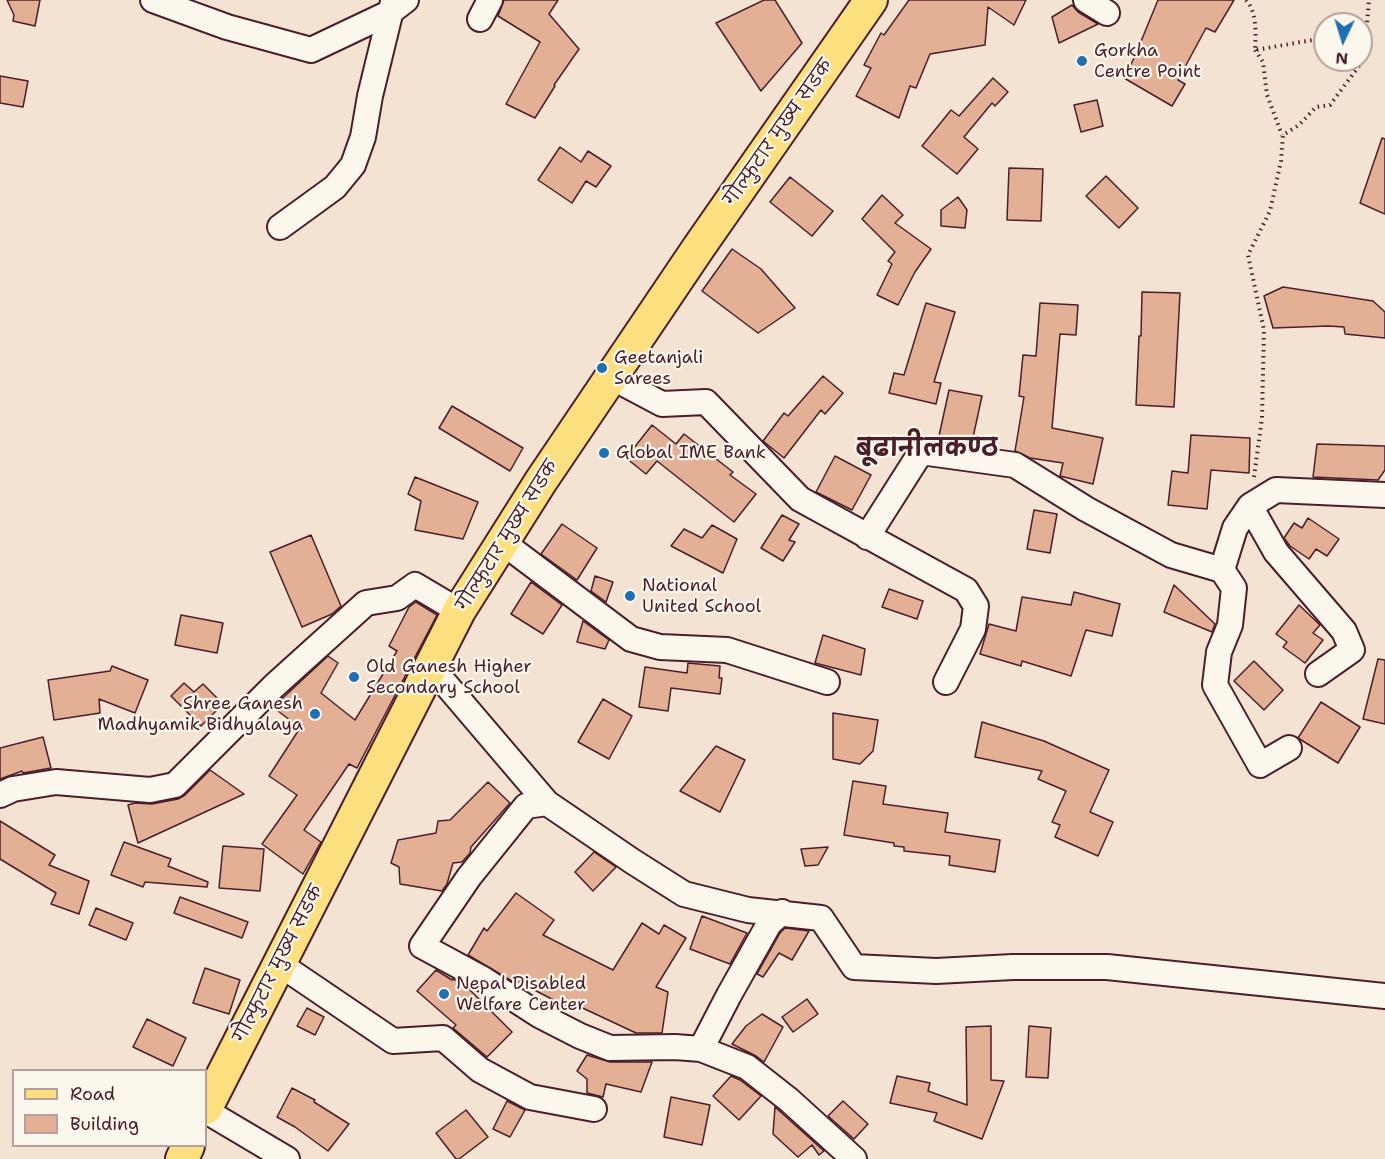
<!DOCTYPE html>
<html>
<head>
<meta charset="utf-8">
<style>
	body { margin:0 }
	#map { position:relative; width:1385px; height:1159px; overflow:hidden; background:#f4e2d2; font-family:"Shantell Sans",sans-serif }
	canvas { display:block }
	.legend { position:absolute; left:12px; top:1069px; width:195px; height:78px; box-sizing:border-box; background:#fbf7ec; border:2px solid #b4a19f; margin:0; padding:8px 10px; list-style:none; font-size:18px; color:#4a1f2b }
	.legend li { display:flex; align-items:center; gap:12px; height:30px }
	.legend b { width:30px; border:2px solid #b4a19f }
	.north { position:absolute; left:1313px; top:12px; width:60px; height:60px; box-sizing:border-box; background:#fbf7ec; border:2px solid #b4a19f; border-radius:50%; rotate:184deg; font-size:16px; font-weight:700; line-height:24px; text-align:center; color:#4a1f2b }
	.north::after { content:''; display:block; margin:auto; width:21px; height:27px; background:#1f6fb2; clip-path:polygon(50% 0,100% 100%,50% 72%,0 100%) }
</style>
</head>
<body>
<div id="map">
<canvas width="1385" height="1159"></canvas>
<ul class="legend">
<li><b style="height:8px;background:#fce080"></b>Road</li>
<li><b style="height:16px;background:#e3b096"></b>Building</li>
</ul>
<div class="north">N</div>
</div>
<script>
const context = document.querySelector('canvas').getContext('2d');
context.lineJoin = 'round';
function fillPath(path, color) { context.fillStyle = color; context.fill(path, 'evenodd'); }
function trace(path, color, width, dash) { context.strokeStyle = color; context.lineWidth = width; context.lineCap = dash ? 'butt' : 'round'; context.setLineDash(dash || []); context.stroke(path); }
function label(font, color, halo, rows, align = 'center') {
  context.font = font + ' "Shantell Sans","Playpen Sans Deva",sans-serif'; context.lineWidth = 4.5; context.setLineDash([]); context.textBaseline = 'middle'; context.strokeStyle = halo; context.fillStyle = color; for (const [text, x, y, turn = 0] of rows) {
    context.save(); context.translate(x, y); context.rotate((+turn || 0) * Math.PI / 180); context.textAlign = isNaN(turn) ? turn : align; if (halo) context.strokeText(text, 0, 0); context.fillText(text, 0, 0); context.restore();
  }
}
const building = new Path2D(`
	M 7,0 L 40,0 L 35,26 L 13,21 L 14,15 Z
	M 504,0 L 558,0 L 549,14 L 579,49 L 554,85 L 555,86 L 535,118 L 506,104 L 540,42 L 498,16 Z
	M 764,0 L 775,0 L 802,43 L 761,91 L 716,23 Z
	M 909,0 L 1026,0 L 1014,25 L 988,7 L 985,45 L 930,54 L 916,88 L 910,86 L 899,118 L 856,96 L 871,68 L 864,65 L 881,33 L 884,35 Z
	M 1158,0 L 1234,0 L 1215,32 L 1206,28 L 1178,80 L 1185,84 L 1172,106 L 1124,78 L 1135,56 Z
	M 1072,5 L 1078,12 L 1098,24 L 1059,43 L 1052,17 Z
	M 0,76 L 28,81 L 23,107 L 0,103 Z
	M 993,78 L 1008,92 L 995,106 L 992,103 L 964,137 L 978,149 L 957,174 L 922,146 L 951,110 L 959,116 Z
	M 1097,100 L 1103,126 L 1081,132 L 1074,105 Z
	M 1382,138 L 1385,139 L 1385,214 L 1360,203 Z
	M 560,147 L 581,162 L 588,151 L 611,166 L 596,187 L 586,181 L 572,203 L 538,180 Z
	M 1009,168 L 1043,169 L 1041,221 L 1007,220 Z
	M 1106,176 L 1138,208 L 1119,228 L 1086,196 Z
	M 790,177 L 833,211 L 812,236 L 770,202 Z
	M 882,195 L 903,215 L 895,223 L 931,249 L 915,272 L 898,305 L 877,295 L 892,264 L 888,261 L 895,252 L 862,219 Z
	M 958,197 L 967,210 L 965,228 L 941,226 L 941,210 Z
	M 732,249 L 761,269 L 795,308 L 758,333 L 702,291 Z
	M 1283,287 L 1373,301 L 1385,312 L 1385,338 L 1345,334 L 1344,327 L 1328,326 L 1273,328 L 1264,296 Z
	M 1142,292 L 1180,293 L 1174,407 L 1136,405 L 1139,336 L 1141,336 Z
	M 926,303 L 955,312 L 934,382 L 941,383 L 936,404 L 889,393 L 894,373 L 904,375 Z
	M 1040,303 L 1078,305 L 1076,335 L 1060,334 L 1052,428 L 1103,438 L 1093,484 L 1060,476 L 1063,463 L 1030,458 L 1015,451 L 1024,397 L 1019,396 L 1023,355 L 1036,356 Z
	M 823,376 L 843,393 L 825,414 L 821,410 L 784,458 L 763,441 L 784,413 L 788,416 Z
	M 949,390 L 982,396 L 972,442 L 939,436 Z
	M 452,406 L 523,448 L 510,471 L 439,428 Z
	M 652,425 L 676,444 L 684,434 L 733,472 L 730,475 L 756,494 L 734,522 L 657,461 L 646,474 L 626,458 Z
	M 1191,435 L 1250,438 L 1249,473 L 1211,470 L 1207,509 L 1168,505 L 1172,471 L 1188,473 Z
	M 1317,444 L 1385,446 L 1385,470 L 1378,480 L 1313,477 Z
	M 835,456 L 871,475 L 852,510 L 816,492 Z
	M 415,477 L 478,502 L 463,539 L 415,530 L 421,501 L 408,494 Z
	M 1034,510 L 1057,514 L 1050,553 L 1027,549 Z
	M 782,515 L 799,524 L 789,540 L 795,542 L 783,561 L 761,548 Z
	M 1308,518 L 1339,539 L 1327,556 L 1316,549 L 1309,559 L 1290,546 L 1284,538 L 1294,523 L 1302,528 Z
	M 562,524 L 597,548 L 577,580 L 541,554 Z
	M 712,525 L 737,539 L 723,573 L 671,546 L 684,529 L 702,538 Z
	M 311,535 L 341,606 L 332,614 L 302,627 L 270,552 Z
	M 595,576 L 613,582 L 606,602 L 591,591 Z
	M 531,582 L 562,605 L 543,634 L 511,614 Z
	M 1174,585 L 1215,624 L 1212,632 L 1164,612 Z
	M 889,589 L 923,601 L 917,619 L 882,607 Z
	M 1074,592 L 1120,604 L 1112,636 L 1086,630 L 1071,676 L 1022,661 L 1021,666 L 980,654 L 989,624 L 1016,631 L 1022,597 L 1071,605 Z
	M 416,602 L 437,615 L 357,768 L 349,764 L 304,830 L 321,842 L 303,874 L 262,844 L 297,795 L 269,776 L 300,728 L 273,707 L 328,656 L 338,663 L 321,693 L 355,720 L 397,651 L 389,646 L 409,607 Z
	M 1299,605 L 1320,625 L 1313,633 L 1323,640 L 1305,663 L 1283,647 L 1287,642 L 1276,634 Z
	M 181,615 L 223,623 L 217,653 L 175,645 Z
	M 583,621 L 609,640 L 605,649 L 577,642 Z
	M 823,635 L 865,649 L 861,675 L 815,663 Z
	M 1378,659 L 1385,660 L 1385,724 L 1363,719 Z
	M 1254,661 L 1283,690 L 1264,710 L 1234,681 Z
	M 688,663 L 720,666 L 719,678 L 722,678 L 720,694 L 671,688 L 668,711 L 639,707 L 645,667 L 687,673 Z
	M 112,666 L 148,680 L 135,713 L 99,699 L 100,713 L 54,720 L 48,680 L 110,671 Z
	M 184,683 L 194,692 L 203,684 L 223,704 L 201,726 L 171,696 Z
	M 603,699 L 632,716 L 609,759 L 578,742 Z
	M 1321,702 L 1360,727 L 1338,763 L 1298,738 Z
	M 833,713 L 878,720 L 873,751 L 860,764 L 833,759 Z
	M 982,722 L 1044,741 L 1109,770 L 1090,812 L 1113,822 L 1098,856 L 1055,837 L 1060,825 L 1052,822 L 1066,791 L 1038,779 L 1042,771 L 975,757 Z
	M 43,737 L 51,768 L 23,773 L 22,771 L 0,779 L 0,748 Z
	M 716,746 L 745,760 L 720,812 L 680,791 Z
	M 210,770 L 244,794 L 138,843 L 128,805 L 135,803 L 152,804 L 178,799 L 185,795 Z
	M 853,781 L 886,786 L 883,804 L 948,813 L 945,832 L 1000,840 L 995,872 L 949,865 L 950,856 L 904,851 L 904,847 L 894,846 L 894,843 L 844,835 Z
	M 488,782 L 510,803 L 471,847 L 470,853 L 462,862 L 453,863 L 447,884 L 442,891 L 400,884 L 399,867 L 391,863 L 398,840 L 436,833 L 438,821 L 450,820 Z
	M 0,821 L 55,855 L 49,865 L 89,881 L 79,914 L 51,904 L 56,893 L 0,859 Z
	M 124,842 L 171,859 L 168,866 L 208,882 L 207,887 L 145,882 L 143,887 L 111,875 Z
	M 223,846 L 264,849 L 260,891 L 219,888 Z
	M 828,847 L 818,865 L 805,866 L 801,849 Z
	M 594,852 L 616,867 L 593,891 L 575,872 Z
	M 516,893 L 554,920 L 543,935 L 613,970 L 642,923 L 659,934 L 664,925 L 686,938 L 656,987 L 668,992 L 662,1033 L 636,1033 L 574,1004 L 571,1009 L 517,981 L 515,983 L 468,955 L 484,928 L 487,931 Z
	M 180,897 L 248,922 L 242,938 L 174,913 Z
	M 96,908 L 133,923 L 126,940 L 89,925 Z
	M 702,916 L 747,933 L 730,964 L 690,949 Z
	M 785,928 L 809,931 L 792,960 L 779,953 L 763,977 L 757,974 L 780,933 Z
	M 205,968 L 240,980 L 229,1014 L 193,1003 Z
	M 436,970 L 452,980 L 453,979 L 466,986 L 512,1032 L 487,1057 L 453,1028 L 456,1025 L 417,991 Z
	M 807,999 L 818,1014 L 793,1032 L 782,1017 Z
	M 307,1008 L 324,1017 L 315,1035 L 297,1026 Z
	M 762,1014 L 783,1027 L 764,1062 L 756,1056 L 732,1044 L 746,1026 Z
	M 147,1019 L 186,1038 L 173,1066 L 133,1047 Z
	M 991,1026 L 991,1080 L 1004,1081 L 982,1139 L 934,1121 L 937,1113 L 890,1103 L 897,1076 L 930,1083 L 928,1091 L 967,1105 L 966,1027 Z
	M 1029,1026 L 1051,1028 L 1048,1078 L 1026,1077 Z
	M 587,1055 L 610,1062 L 652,1062 L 641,1092 L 606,1084 L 603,1097 L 587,1093 L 587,1079 L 577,1071 Z
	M 731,1076 L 740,1080 L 761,1096 L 739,1120 L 713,1096 Z
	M 292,1088 L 315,1100 L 314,1102 L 349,1124 L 328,1151 L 295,1127 L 277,1117 Z
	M 671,1097 L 710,1105 L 702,1145 L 664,1137 Z
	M 507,1101 L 525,1110 L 510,1137 L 493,1129 Z
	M 843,1101 L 868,1124 L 854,1139 L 828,1116 Z
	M 775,1107 L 824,1151 L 819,1155 L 812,1145 L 798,1157 L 773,1134 Z
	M 466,1110 L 488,1137 L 459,1159 L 456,1159 L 436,1133 Z`);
const path = new Path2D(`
	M 1246,0 C 1257,12 1256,34 1255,50 L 1325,38
	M 1361,35 L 1366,35 L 1369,0
	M 1255,50 L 1263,62 L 1267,95 L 1282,135
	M 1254,477 L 1262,418 L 1264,330 L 1248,255 L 1270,211 L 1281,161 L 1283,135 L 1299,125 L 1316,107 L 1330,105 L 1362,62 L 1366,35`);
const minor = new Path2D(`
	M 153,0 L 227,27 L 311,50 L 389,13 L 406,0
	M 1086,0 L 1107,13
	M 480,19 L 490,0
	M 280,227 L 335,187 L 353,165 L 363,137 L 370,96 L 393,2
	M 611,377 L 662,404 L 706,402 L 800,499 L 966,590 L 976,606 L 973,629 L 946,682
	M 1250,506 L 1276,490 L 1385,495
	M 867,537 L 921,452 L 1015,465 L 1086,509 L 1171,555 L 1222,570 L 1235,528 L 1250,506 L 1276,552 L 1344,631 L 1352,650 L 1318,674
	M 502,542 L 631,639 L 660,647 L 727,650 L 827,682
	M 1222,570 L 1234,588 L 1230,625 L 1219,652 L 1215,685 L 1260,765 L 1289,748
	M 432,668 L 547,803 L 632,861 L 684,894 L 748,910 L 821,918 L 854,967 L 936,971 L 1013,967 L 1107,967 L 1385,996
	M 0,795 L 13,789 L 56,782 L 150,790 L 175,785 L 274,686 L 366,603 L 397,598 L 415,585 L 459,611
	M 547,803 L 526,806 L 469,877 L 422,946 L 483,979 L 539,1015 L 580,1036 L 610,1048 L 675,1047 L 701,1049
	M 782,912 L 769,924 L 729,995 L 701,1049 L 747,1067 L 789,1100 L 854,1159
	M 278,963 L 393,1041 L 443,1038 L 480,1070 L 530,1097 L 594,1109
	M 206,1111 L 287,1159`);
const major = new Path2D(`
	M 206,1108 L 459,611 L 541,481 L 699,247 L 871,0
	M 182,1159 L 188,1146`);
const markers = [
	[1082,61,6,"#1f6fb2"],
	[602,368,6,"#1f6fb2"],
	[604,453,6,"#1f6fb2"],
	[630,596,6,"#1f6fb2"],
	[354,677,6,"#1f6fb2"],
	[315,714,6,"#1f6fb2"],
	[444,994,6,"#1f6fb2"]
];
const poiNames = [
	["Gorkha",1094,51],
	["Centre Point",1094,72],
	["Geetanjali",614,358],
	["Sarees",614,379],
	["Global IME Bank",616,453],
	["National",642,586],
	["United School",642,607],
	["Old Ganesh Higher",366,667],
	["Secondary School",366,688],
	["Shree Ganesh",303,704,"right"],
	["Madhyamik Bidhyalaya",303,725,"right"],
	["Nepal Disabled",456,984],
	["Welfare Center",456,1005]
];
const streetNames = [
	["गोल्फुटार मुख्य सडक",779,133,-55],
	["गोल्फुटार मुख्य सडक",508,536,-58],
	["गोल्फुटार मुख्य सडक",279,964,-63]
];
const districtNames = [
	["बूढानीलकण्ठ",927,450]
];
fillPath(building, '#e3b096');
trace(building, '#4a1f2b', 1.5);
trace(minor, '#4a1f2b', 28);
trace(major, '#4a1f2b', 36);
trace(path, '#4a1f2b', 4, [1.5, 4.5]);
trace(minor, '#fbf7ec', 24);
trace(major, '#fce080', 32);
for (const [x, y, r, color] of markers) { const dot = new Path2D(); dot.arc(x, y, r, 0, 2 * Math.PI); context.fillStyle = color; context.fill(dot); trace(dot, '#fbf7ec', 2); }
label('18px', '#4a1f2b', '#fbf7ec', poiNames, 'left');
label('18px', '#4a1f2b', '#fbf7ec', streetNames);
label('bold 24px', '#4a1f2b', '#fbf7ec', districtNames);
</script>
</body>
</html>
